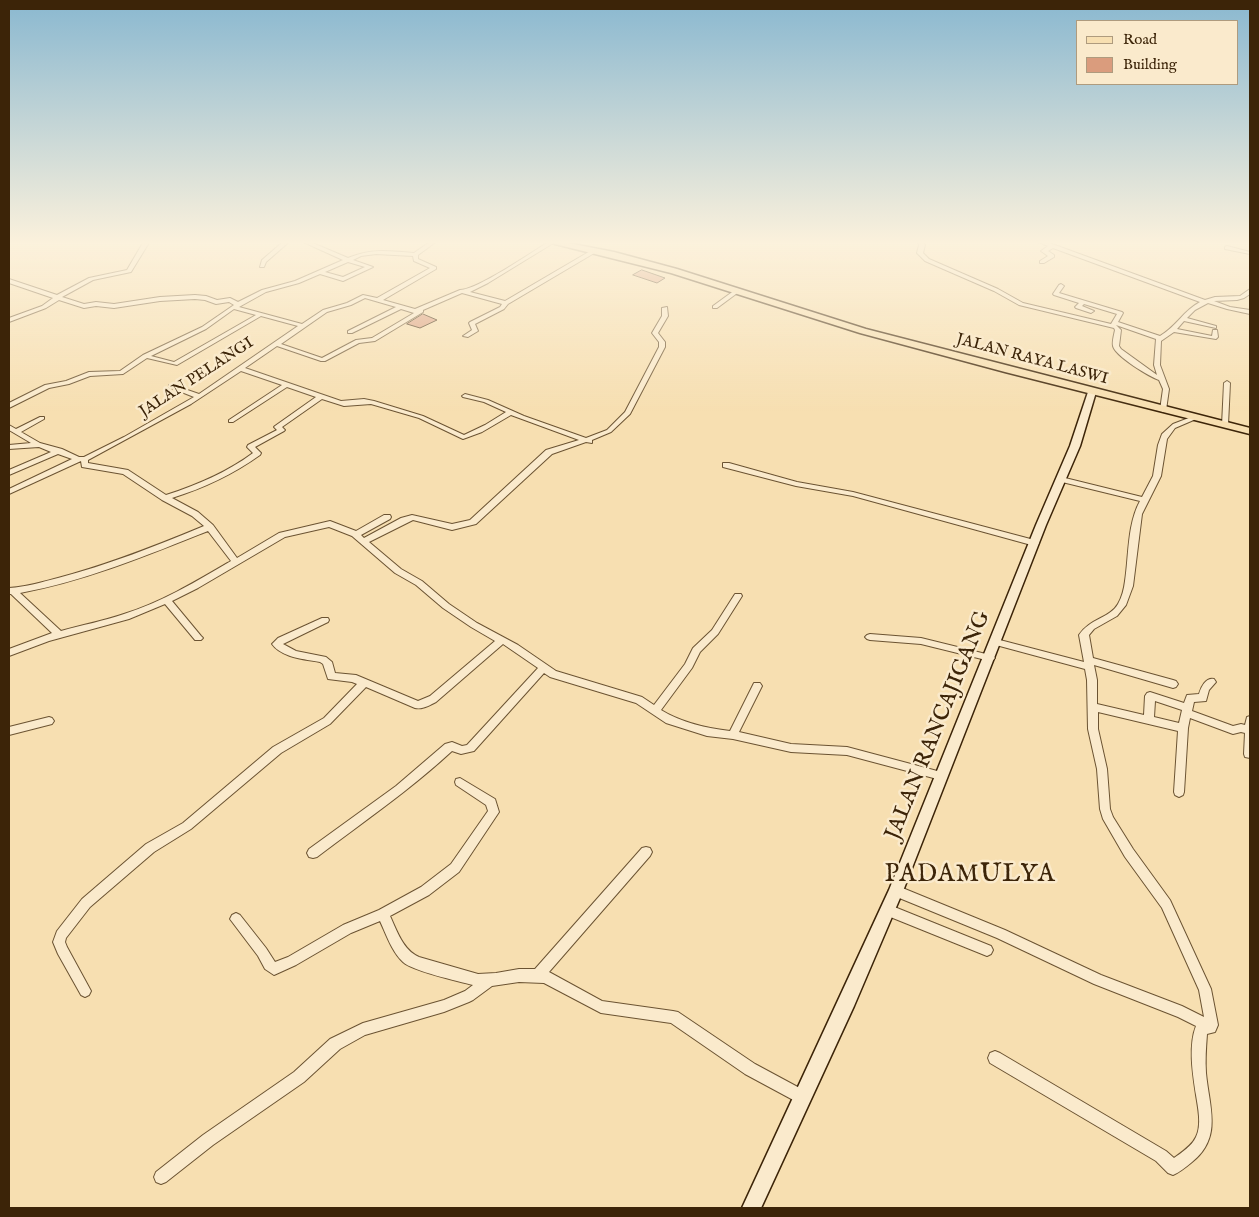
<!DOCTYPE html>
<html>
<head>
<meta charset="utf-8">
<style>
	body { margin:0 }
	#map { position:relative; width:1259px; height:1217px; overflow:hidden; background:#f7dfb1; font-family:"IM FELL English",serif }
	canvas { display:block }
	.frame { position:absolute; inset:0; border:10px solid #3c2408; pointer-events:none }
	.legend { position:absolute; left:1076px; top:20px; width:162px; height:65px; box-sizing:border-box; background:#faeacc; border:1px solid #ae9b7e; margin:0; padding:6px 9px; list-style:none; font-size:15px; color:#3c2408 }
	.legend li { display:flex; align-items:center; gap:10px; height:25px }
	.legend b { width:25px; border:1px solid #ae9b7e }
</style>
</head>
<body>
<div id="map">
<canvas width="1259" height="1217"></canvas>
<div class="frame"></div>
<ul class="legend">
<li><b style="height:6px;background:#f7dfb1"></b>Road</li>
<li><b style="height:14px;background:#da9c7d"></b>Building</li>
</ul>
</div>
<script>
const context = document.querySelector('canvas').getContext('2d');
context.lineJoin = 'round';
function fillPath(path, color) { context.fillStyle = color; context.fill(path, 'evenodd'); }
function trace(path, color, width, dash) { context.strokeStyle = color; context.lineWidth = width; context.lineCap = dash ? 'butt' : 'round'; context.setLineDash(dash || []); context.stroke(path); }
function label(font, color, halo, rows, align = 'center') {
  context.font = font + ' "IM FELL English",serif'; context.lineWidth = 5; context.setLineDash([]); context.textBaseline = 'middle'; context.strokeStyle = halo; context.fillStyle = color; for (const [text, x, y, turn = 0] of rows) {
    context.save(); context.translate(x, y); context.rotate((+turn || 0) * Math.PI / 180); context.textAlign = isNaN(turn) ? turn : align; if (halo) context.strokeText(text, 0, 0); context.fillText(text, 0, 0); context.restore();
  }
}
const building = new Path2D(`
	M 642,270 L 665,278 L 657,283 L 633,275 Z
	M 423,314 L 437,320 L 420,328 L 407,324 Z`);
const street = new Path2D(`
	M 144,241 L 150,241 L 131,272 L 93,280 L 62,297 L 84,304 L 96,302 L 114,304 L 160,297 L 195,295 L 206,296 L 217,300 L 230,298 L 238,302 L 262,290 L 295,281 L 343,260 L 301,241 L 308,241 L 348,258 C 371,248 389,251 414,253 L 431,241 L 437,241 L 418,255 L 418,259 L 436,267 L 436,269 L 383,300 L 415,309 L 460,290 C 477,290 532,252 550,241 L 555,242 L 488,283 L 470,292 L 505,301 L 592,250 L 596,250 L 596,252 L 508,304 L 504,309 L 475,324 L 478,331 L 468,337 L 463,336 L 472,330 L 469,323 L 470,322 L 500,307 L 502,304 L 462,293 L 423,310 L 423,312 L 375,341 L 359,343 L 325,361 L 321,361 L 277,346 L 245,368 L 341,401 L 364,399 L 374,401 L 423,416 L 464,435 L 485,425 L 506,412 L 484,402 L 463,397 L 462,396 L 465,394 L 488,400 L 524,416 L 586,438 L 607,430 L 625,412 L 659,347 L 659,342 L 652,333 L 662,316 L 662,308 L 667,307 L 668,316 L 658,333 L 665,342 L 665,347 L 630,414 L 611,432 L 592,440 L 592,443 L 586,442 L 552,454 L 476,524 L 452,530 L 413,520 L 369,542 L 401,569 L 422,581 L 449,604 L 477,623 L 518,645 L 556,671 L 642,697 L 654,705 L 685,664 L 693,648 L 712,630 L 735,594 L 741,594 L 742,596 L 718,634 L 700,652 L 692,668 L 661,710 C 682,723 706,728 730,731 L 754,683 L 760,683 L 762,686 L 739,732 L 791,744 L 847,747 L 941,772 L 945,773 L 946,776 L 945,779 L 941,780 L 847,755 L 791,752 L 733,739 L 707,736 L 666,723 L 636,703 L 550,677 L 544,673 L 474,751 L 461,754 L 452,751 C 410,790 363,822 317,857 L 313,858 L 309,857 L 307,853 L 309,849 L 396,786 L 445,744 L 452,742 L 462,746 L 467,745 L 538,668 L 503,644 L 436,702 C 430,705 422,710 415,708 L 366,687 L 330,724 L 281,753 L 191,829 L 154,852 L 90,907 L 66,938 L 65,942 L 67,947 L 91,991 L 89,995 L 85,997 L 81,995 L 58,954 L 53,942 L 57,931 L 82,899 L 146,844 L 183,823 L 273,747 L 324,718 L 357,684 L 352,682 L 328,679 L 323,664 L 320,662 C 305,659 282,658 272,644 L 278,638 L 322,618 L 328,618 L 329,620 L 328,622 L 283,644 L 296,651 L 326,657 L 332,662 L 335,673 L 356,675 L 418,701 L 430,696 L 495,641 L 471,627 L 443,608 L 416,585 L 395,573 L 352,536 L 329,527 L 285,537 L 198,588 L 172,601 L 201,636 L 203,638 L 201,640 L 195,640 L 165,604 L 129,619 L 49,641 L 9,656 L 9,649 L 52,633 L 11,594 L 9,594 L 9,588 C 26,587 42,582 58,578 C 108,565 156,546 204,526 L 192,516 L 162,500 L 123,474 L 82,467 L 81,461 L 9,494 L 9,489 L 72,459 L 58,454 L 9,475 L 9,470 L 51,452 L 39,447 L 9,449 L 9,445 L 31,443 L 9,430 L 9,425 L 16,429 L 40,417 L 44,417 L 44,419 L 21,432 L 40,443 L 62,449 L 79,457 L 84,457 L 124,437 L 194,397 L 169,387 L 169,385 L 173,385 L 199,394 L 298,326 L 261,316 L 177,365 L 147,358 L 123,374 L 90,376 L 69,384 L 49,388 L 9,408 L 9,403 L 45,385 L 66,381 L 89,372 L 120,371 L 143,355 L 202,327 L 234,305 L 229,302 L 216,304 L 205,300 L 195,299 L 160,301 L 114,308 L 96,306 L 84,308 L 59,300 L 46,308 L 9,322 L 9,318 L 42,306 L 53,298 L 9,283 L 9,279 L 57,295 L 89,278 L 127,270 ZM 376,254 L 413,256 L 414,261 L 430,268 L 377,298 L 363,295 L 347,303 L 323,310 L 302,324 L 239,307 L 266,292 L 299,283 L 320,274 L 343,281 L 373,267 L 353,260 L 361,256 ZM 348,262 L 365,267 L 343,277 L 325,272 ZM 365,298 L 396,307 L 348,331 L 348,333 L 352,333 L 401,309 L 414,313 L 372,338 L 356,340 L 322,358 L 281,344 L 327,312 L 351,305 ZM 234,309 L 256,315 L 174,362 L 151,356 L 206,329 ZM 241,371 L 282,385 L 229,420 L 229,422 L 233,422 L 287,387 L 316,397 L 275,426 L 274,427 L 277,430 L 248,445 L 247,447 L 253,453 C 226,473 197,485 166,495 L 128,470 L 88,463 L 88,460 L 191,404 ZM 322,399 L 344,406 L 371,404 L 419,418 L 463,439 L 482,432 L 511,415 L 579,440 L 546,450 L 470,520 L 452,524 L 412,515 L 401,518 L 364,538 L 361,535 L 390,519 L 391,517 L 390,515 L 384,515 L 356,531 L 330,521 L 279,533 L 237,558 L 213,525 L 198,512 L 172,498 C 204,488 232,475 260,455 L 261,453 L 255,447 L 284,431 L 285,430 L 282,427 ZM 208,531 L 231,561 C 197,581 162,602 124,614 C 104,621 82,625 61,631 L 20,593 C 85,581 148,555 208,531 Z
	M 284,241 L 290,241 L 266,262 L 264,267 L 260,267 L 262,260 Z
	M 917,241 L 923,241 L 925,245 L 923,253 L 929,259 L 998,289 L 1023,303 L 1111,324 L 1117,314 L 1084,304 L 1082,306 L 1094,311 L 1091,313 L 1076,308 L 1075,307 L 1079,303 L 1054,295 L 1053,294 L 1059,285 L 1061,284 L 1064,286 L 1059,293 L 1122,312 L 1123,313 L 1118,322 L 1160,336 C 1177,326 1183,311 1200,302 L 1053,248 L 1048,251 L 1054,255 L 1054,257 L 1044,263 L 1040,263 L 1040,261 L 1048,256 L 1041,251 L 1048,246 L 1036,241 L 1044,241 L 1205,300 L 1215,297 L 1240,296 L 1250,289 L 1250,294 L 1244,298 L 1237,300 L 1214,301 L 1230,307 L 1250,310 L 1250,314 L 1227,309 L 1208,303 L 1195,310 L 1187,318 L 1216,326 L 1216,328 L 1184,321 L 1177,329 L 1212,336 L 1213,330 L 1217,330 L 1218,337 L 1216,339 L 1174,332 L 1161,341 L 1160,365 L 1169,389 L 1166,410 L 1163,412 L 1160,410 L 1163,389 L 1159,380 C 1150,377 1115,356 1113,346 C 1112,342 1114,335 1115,330 L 1114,328 L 1019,305 L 994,291 L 925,261 L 917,253 L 919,245 ZM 1116,325 L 1156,339 L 1154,365 L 1157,375 L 1121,349 L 1119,346 L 1121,330 Z
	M 1227,246 L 1250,252 L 1250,254 L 1225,249 L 1225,247 Z
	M 735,290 L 740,291 L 717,308 L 713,308 L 713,306 Z
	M 1227,381 L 1230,383 L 1228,425 L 1225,427 L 1222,425 L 1224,383 Z
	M 1194,416 L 1197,418 L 1196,419 L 1175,428 L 1167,439 L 1161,476 L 1142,514 L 1133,586 L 1126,605 L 1117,616 L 1094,629 L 1089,635 L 1093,658 L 1173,680 L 1176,681 L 1178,684 L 1176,687 L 1173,688 L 1094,665 L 1097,680 L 1097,704 L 1144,715 L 1145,696 L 1147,693 L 1150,692 L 1184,703 L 1187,695 L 1199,694 C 1201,687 1206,677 1214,679 L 1216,682 L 1209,690 L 1206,701 L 1194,702 L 1192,711 L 1233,726 L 1241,724 L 1245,725 L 1247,717 L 1250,716 L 1250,758 L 1245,757 L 1244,754 L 1245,733 L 1241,732 L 1233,734 L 1190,718 L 1188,728 L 1184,792 L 1183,795 L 1179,797 L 1175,795 L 1174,792 L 1178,731 L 1098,712 L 1098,729 L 1107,769 L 1110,809 L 1113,817 L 1133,849 L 1170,900 L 1211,989 L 1218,1025 L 1215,1032 L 1207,1034 C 1206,1047 1205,1060 1206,1073 C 1209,1107 1223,1137 1192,1162 C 1186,1167 1180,1172 1173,1175 L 1168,1173 L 1156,1161 L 990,1063 L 988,1058 L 990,1053 L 995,1051 L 1000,1053 L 1166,1151 L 1174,1158 C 1181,1153 1192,1146 1196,1137 C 1202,1125 1198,1108 1196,1095 C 1193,1075 1188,1046 1196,1026 L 1178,1017 L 1094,984 L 997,938 L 892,895 L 890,891 L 892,887 L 896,886 L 900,887 L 1005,930 L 1101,975 L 1182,1006 L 1204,1017 L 1199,990 L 1162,908 L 1125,857 L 1103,819 L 1100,809 L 1097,769 L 1088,729 L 1087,680 L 1085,669 L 996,645 L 993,644 L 991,642 L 993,640 L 996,639 L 1084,662 L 1079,635 C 1089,619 1110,618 1118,604 C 1122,597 1124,589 1125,581 C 1129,556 1127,525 1140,501 L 1058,481 L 1057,479 L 1061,477 L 1142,497 L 1153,476 L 1158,445 L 1162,434 L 1173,424 ZM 1155,701 L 1182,710 L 1179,723 L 1154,717 Z
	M 723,463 L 729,463 L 797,482 L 853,492 L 1038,541 L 1039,543 L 1035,546 L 853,496 L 796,486 L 723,467 Z
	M 870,634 L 921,638 L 990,655 L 993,656 L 995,658 L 993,660 L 990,661 L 921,644 L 870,640 L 867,639 L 865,637 L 867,635 Z
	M 49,717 L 52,718 L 54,721 L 52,724 L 9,735 L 9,727 Z
	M 460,778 L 495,799 L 499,812 L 459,872 L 429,895 L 390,916 C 397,931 403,950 419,957 L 478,974 L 496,973 L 519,969 L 535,969 L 642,848 L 646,847 L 650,848 L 652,852 L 650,856 L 549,972 L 602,1001 L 673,1011 L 678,1012 L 755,1064 L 807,1092 L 809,1097 L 807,1102 L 802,1104 L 797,1102 L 745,1074 L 671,1023 L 601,1013 L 544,983 L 519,982 L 492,986 L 473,1000 L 469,1002 L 444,1012 L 365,1035 L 340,1049 L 304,1082 L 213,1145 L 166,1182 L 161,1184 L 156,1182 L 154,1177 L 156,1172 L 203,1135 L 294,1072 L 330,1039 L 363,1023 L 444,1000 L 465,991 L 473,985 C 458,981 412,971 403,962 C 392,952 386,934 380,921 L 351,933 L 296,965 L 274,975 L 265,969 L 258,956 L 230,919 L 232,915 L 236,913 L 240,915 L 266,948 L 275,962 L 288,957 L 343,925 L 379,910 L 421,887 L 451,864 L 488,811 L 486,805 L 456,785 L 455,782 L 456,779 Z
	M 887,904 L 991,946 L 993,950 L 991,954 L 987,956 L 883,914 L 881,910 L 883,906 Z`);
const secondary = new Path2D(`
	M 1092,389 L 1096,392 L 1080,446 L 1046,525 L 903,891 L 854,1006 L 761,1208 L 742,1208 L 889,890 L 1036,525 L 1070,446 L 1088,392 Z`);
const primary = new Path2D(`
	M 543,241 L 558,241 L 614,252 L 677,269 L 866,329 L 1250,428 L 1250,434 L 1005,372 L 860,333 L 671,273 Z`);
const farStreetnames = [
	["JALAN RAYA LASWI",1032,360,15],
	["JALAN PELANGI",197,378,-33]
];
const nearStreetnames = [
	["JALAN RANCAJIGANG",939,726,-68]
];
const nearQuarternames = [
	["PADAMULYA",970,876]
];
fillPath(building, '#da9c7d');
trace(building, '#3c2408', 1);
trace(street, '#6b5332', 2);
trace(secondary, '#3c2408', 3);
trace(primary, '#3c2408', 3);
fillPath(street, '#faeacc');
fillPath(secondary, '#faeacc');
fillPath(primary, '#f7dfb1');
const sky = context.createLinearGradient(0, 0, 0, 411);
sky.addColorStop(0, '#8ab8d0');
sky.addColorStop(0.59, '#fbf1dc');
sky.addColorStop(1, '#fbf1dc00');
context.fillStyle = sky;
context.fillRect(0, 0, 1259, 411);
label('16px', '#3c2408', '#faeacc', farStreetnames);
label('22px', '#3c2408', '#faeacc', nearStreetnames);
context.letterSpacing = '1px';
label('25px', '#3c2408', '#faeacc', nearQuarternames);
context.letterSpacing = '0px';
</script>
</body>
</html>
